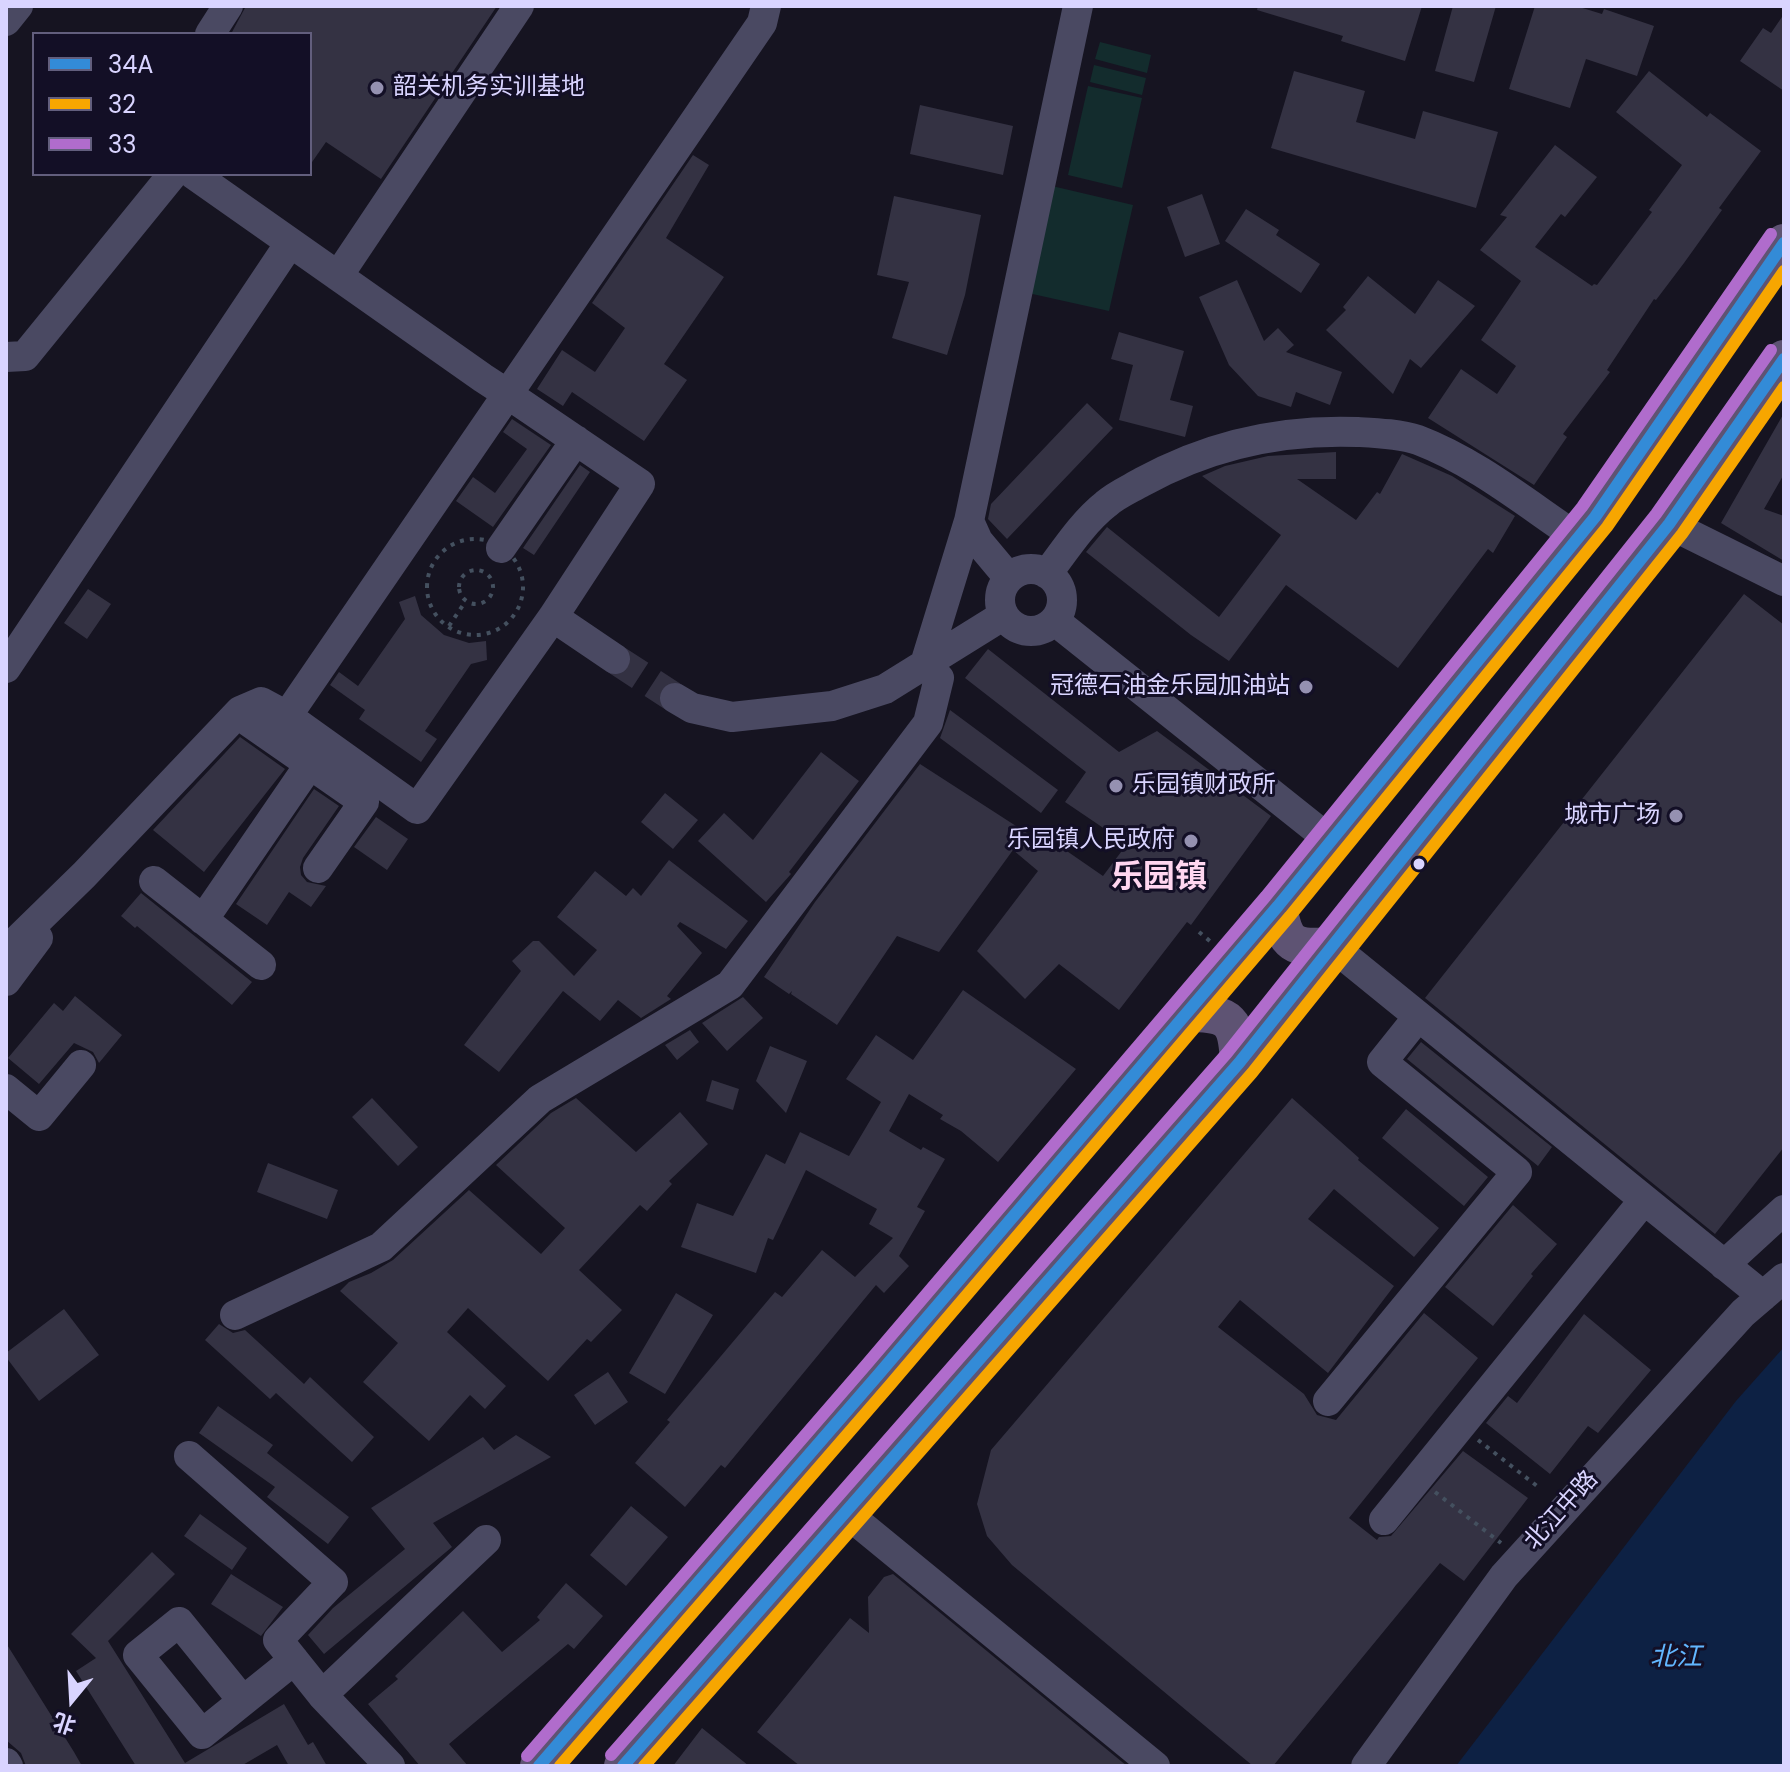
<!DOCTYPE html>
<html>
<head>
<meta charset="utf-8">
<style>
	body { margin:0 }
	#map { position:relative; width:1790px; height:1772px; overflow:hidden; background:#161421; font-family:Poppins,"Noto Sans SC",sans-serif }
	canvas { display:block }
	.frame { position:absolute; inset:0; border:8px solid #d9d4ff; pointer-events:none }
	.legend { position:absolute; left:32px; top:32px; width:280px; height:144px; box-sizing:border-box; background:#130f26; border:2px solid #625e7d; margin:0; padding:10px 14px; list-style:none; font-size:24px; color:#d9d4ff }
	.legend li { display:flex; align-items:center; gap:16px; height:40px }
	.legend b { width:40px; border:2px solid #625e7d }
	.north { position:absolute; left:32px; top:1660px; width:80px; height:80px; -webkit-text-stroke:6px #130f26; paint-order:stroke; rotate:198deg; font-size:22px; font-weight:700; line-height:32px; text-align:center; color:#d9d4ff }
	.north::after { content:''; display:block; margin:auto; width:28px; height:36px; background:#d9d4ff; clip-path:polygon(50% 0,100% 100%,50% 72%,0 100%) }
</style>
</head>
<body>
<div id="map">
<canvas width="1790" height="1772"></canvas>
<div class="frame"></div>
<ul class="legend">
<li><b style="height:10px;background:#338bd7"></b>34A</li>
<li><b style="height:10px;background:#f7a600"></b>32</li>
<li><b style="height:10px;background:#b06ccc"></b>33</li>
</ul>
<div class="north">北</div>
</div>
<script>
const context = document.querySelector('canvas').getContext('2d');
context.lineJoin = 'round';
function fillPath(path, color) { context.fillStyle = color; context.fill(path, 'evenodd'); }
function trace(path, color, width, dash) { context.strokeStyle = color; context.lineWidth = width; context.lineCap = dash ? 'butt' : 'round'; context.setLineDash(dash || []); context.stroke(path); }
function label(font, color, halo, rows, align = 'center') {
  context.font = font + ' Poppins,"Noto Sans SC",sans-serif'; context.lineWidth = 6; context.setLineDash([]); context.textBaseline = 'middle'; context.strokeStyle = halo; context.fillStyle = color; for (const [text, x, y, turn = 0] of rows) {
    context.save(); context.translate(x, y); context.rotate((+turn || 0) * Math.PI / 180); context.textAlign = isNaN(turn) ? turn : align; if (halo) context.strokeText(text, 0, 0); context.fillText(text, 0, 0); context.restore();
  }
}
const green = new Path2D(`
	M 1100,42 L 1151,55 L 1147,73 L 1095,59 Z
	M 1094,65 L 1146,78 L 1142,95 L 1090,82 Z
	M 1088,86 L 1142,98 L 1122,188 L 1068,175 Z
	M 1052,186 L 1133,205 L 1109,311 L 1028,293 Z`);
const water = new Path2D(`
	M 1784,1347 L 1784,1766 L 1456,1766 L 1736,1401 Z`);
const building = new Path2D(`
	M 246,6 L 497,6 L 381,179 L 326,142 L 310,165 L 310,34 L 231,34 Z
	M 1258,6 L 1422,6 L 1405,61 L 1341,41 L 1343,36 L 1257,10 Z
	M 1453,6 L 1496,6 L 1474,82 L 1435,71 Z
	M 1535,6 L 1576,6 L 1602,14 L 1604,9 L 1654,26 L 1637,76 L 1586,59 L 1570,108 L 1509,89 Z
	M 1784,14 L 1784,91 L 1740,61 L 1763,28 L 1771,33 Z
	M 1294,71 L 1365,91 L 1356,122 L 1415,139 L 1423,111 L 1498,132 L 1476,208 L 1271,148 Z
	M 1649,71 L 1707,117 L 1710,113 L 1761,151 L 1719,208 L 1722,210 L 1684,263 L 1656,300 L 1654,299 L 1607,370 L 1610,372 L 1563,434 L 1567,437 L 1534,485 L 1428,418 L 1461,369 L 1497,394 L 1516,366 L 1481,340 L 1521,281 L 1480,250 L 1507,217 L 1500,215 L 1555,145 L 1597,177 L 1565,217 L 1561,214 L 1535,247 L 1592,286 L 1594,284 L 1597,285 L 1652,212 L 1649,210 L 1682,165 L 1616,112 Z
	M 920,105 L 1013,126 L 1003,175 L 910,154 Z
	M 693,155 L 709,165 L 666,238 L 724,277 L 664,364 L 687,380 L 644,441 L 572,392 L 563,406 L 537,389 L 562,350 L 595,372 L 625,328 L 592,303 Z
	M 1202,194 L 1220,244 L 1185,257 L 1167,207 Z
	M 894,196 L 981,215 L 965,295 L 947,355 L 892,338 L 909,282 L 877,275 Z
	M 1246,209 L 1279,230 L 1276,235 L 1320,264 L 1301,293 L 1225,241 Z
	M 1368,276 L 1415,314 L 1438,280 L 1475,306 L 1421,368 L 1410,359 L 1393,394 L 1326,330 L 1346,310 L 1343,307 Z
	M 1237,280 L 1264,341 L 1278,328 L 1294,345 L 1286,352 L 1342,372 L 1330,405 L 1296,392 L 1291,407 L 1258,396 L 1229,365 L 1199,297 Z
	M 1119,332 L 1184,351 L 1170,400 L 1193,406 L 1185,437 L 1119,420 L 1133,365 L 1111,359 Z
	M 1087,403 L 1113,428 L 1007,539 L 988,519 L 991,504 Z
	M 1784,413 L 1784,474 L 1764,509 L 1784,516 L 1784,561 L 1721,523 Z
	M 512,419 L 551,445 L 493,527 L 456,501 L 473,477 L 495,493 L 527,449 L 503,432 Z
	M 1336,452 L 1336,479 L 1297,479 L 1356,520 L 1377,492 L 1380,494 L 1402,454 L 1452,476 L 1515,516 L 1493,553 L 1488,549 L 1398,668 L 1286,585 L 1229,661 L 1191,635 L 1086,552 L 1107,527 L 1219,617 L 1281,535 L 1202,476 L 1225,466 L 1268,456 Z
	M 580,465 L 590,472 L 534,555 L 523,548 Z
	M 88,589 L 111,604 L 87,639 L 64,623 Z
	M 1744,594 L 1784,625 L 1784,1147 L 1715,1234 L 1425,998 Z
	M 415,596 L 421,615 L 444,635 L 469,643 L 486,641 L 487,660 L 471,664 L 425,731 L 437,739 L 421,762 L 359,719 L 365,710 L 330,685 L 339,672 L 358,686 L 405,619 L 399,602 Z
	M 988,649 L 1119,752 L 1157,731 L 1271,816 L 1191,925 L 1187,922 L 1119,1010 L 1059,964 L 1025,999 L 977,951 L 1038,871 L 1013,850 L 939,952 L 897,936 L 837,1025 L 791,994 L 792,991 L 789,994 L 764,977 L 815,902 L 920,764 L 1030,835 L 1032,831 L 1058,852 L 1061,847 L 1103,876 L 1127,844 L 1065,802 L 1086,772 L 965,678 Z
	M 950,710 L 1058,790 L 1041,813 L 940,738 Z
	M 240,737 L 285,769 L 204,872 L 153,830 Z
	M 821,752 L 859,781 L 789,872 L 791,874 L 766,902 L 698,841 L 724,813 L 753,840 Z
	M 314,789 L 339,806 L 303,858 L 300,867 L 301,875 L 307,882 L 326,886 L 311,907 L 289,892 L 267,925 L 236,904 Z
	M 665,793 L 698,820 L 673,849 L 641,822 Z
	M 376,817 L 408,839 L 387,870 L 354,847 Z
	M 669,860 L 748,921 L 726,949 L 680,922 L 677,926 L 702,953 L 667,996 L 671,999 L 641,1018 L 618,1000 L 600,1021 L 563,991 L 499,1072 L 464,1045 L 521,971 L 512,961 L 533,941 L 539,941 L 574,976 L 597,950 L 557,917 L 595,871 L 626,896 L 633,888 L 641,896 Z
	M 141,893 L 252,982 L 232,1005 L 137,926 L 135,928 L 121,916 Z
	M 963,990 L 1076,1069 L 998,1162 L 961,1131 L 940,1119 L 943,1115 L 909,1094 L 889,1131 L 921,1150 L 923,1147 L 945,1159 L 917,1207 L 925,1211 L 899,1256 L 909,1266 L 884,1293 L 876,1285 L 725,1468 L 721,1465 L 685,1507 L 635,1463 L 670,1422 L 667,1420 L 775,1292 L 782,1297 L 822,1250 L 855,1277 L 893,1238 L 869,1224 L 877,1209 L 806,1170 L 773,1240 L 768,1238 L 756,1273 L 681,1247 L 697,1203 L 733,1216 L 766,1154 L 785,1164 L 800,1132 L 849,1156 L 881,1102 L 846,1079 L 876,1035 L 913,1060 Z
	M 75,996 L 122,1035 L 99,1063 L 93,1052 L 74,1043 L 39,1084 L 8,1058 L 54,1003 L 63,1011 Z
	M 743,997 L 763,1018 L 727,1051 L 702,1023 Z
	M 690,1030 L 699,1042 L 677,1060 L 665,1045 Z
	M 1421,1042 L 1552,1147 L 1538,1166 L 1407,1059 Z
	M 770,1046 L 807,1061 L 786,1113 L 756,1081 Z
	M 712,1080 L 739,1089 L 733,1110 L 706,1101 Z
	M 372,1098 L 418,1147 L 398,1166 L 352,1117 Z
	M 576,1098 L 636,1152 L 680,1112 L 708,1144 L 669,1181 L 672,1184 L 647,1211 L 640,1205 L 579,1270 L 622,1310 L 591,1342 L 587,1339 L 548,1381 L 468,1308 L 447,1332 L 506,1386 L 485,1409 L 470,1395 L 429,1441 L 363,1382 L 398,1343 L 340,1291 L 349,1282 L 371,1273 L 393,1260 L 469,1190 L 541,1254 L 565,1228 L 496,1165 L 551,1113 Z
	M 1292,1098 L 1359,1158 L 1358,1160 L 1439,1228 L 1414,1257 L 1334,1189 L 1308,1219 L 1394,1286 L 1328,1373 L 1240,1300 L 1218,1327 L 1304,1394 L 1317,1415 L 1336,1420 L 1424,1313 L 1478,1358 L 1349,1518 L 1377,1540 L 1379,1537 L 1391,1536 L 1463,1451 L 1528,1498 L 1464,1581 L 1440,1563 L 1273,1766 L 1253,1766 L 1012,1565 L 987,1536 L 977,1504 L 991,1450 Z
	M 1406,1109 L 1488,1177 L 1464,1206 L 1382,1138 Z
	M 268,1163 L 338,1190 L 327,1219 L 257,1192 Z
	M 1513,1205 L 1557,1244 L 1531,1274 L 1533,1276 L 1493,1326 L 1445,1287 Z
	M 676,1293 L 713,1315 L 665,1394 L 629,1373 Z
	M 64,1309 L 99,1355 L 39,1401 L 6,1357 L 6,1353 Z
	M 1584,1314 L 1651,1370 L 1598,1433 L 1588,1426 L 1550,1474 L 1486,1423 L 1508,1396 L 1517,1403 Z
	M 219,1324 L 233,1333 L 245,1330 L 304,1384 L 310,1377 L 374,1437 L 352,1462 L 276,1393 L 270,1399 L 205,1340 Z
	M 608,1372 L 628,1402 L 595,1425 L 574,1395 Z
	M 218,1406 L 273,1445 L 267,1453 L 349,1517 L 328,1544 L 267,1497 L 275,1487 L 199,1433 Z
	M 516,1435 L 551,1457 L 433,1523 L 452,1547 L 324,1654 L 308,1635 L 333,1608 L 405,1549 L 371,1508 L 483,1437 L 494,1450 Z
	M 631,1506 L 668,1537 L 626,1586 L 590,1555 Z
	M 200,1514 L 247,1548 L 232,1570 L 184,1536 Z
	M 152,1552 L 175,1574 L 108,1641 L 185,1763 L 284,1704 L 308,1745 L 313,1742 L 327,1766 L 289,1766 L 277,1745 L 241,1766 L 136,1766 L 76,1671 L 96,1658 L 71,1634 Z
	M 231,1574 L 283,1607 L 261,1636 L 211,1604 Z
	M 893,1574 L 1127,1766 L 800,1766 L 757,1732 L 850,1618 L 869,1633 L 868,1597 L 884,1577 Z
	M 566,1583 L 603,1616 L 574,1649 L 568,1644 L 449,1744 L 468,1766 L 420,1766 L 368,1704 L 398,1679 L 395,1676 L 463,1611 L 502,1652 L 540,1620 L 537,1617 Z
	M 6,1643 L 74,1752 L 82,1766 L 26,1766 L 21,1753 L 6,1740 Z
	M 702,1728 L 749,1766 L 673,1766 Z`);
const minorTunnel = new Path2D(`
	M 615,659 L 675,698`);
const path = new Path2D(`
	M427 587a48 48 0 1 1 96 0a48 48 0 1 1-96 0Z
	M459 587a17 17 0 1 1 34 0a17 17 0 1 1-34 0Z
	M 449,626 L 465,602
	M 1199,932 L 1211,942
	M 1478,1440 L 1537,1486
	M 1435,1492 L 1501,1543`);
const minor = new Path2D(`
	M 6,21 L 18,6
	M 210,34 L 228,6
	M 193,174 L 483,378 L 509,395 L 640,484 L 553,617 L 417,809 L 287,716 L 762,23 L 766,6
	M 338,276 L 519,6
	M 6,357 L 25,356 L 173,174
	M 1669,524 L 1784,581
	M 501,548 L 576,440
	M1000 600a31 31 0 1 1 62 0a31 31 0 1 1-62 0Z
	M 1047,574 C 1065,550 1083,522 1106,504 C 1116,495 1130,489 1142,482 C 1209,445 1281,429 1358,432 C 1377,433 1400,434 1418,440 C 1476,462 1527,504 1578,538
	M 1009,578 L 978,541 L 969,521 L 1078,6
	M 553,617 L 615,659
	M 1055,621 L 1331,841
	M 6,668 L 290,243
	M 675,698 L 692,708 L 732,717 L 832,706 L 885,689 L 1004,615
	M 249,722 L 364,802 L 318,868
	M 154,881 L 261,965
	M 203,920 L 321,748
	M 1332,946 L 1763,1296
	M 6,951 L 84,875 L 240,711 L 261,702 L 287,716
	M 6,981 L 38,938
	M 6,1089 L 39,1116 L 81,1065
	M 1724,1265 L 1784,1210
	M 235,1315 L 381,1247 L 540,1099 L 730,985 L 928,723 L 939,678 L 925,664 L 969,521
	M 1328,1401 L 1517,1172 L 1382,1062 L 1418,1017
	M 189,1456 L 333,1582 L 278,1640 L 294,1660
	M 845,1512 L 1155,1766
	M 1384,1520 L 1644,1200
	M 243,1701 L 179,1622 L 138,1655 L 202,1734 L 294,1660 L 322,1695
	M 6,1763 L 8,1766
	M 390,1766 L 322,1695 L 486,1540
	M 1366,1766 L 1504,1576 L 1743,1313 L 1784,1278`);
const major = new Path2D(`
	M 1278,906 C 1285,946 1293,949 1332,946
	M 1188,1013 C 1231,1013 1237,1021 1239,1063
	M 539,1766 L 878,1375 L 1278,906 L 1595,517 L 1784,243
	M 623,1766 L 1239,1063 L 1669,524 L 1784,359`);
const bus1 = new Path2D(`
	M 539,1766 L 878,1375 L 1278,906 L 1595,517 L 1784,243
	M 623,1766 L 1239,1063 L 1669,524 L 1784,359`);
const bus2 = new Path2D(`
	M 560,1766 L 890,1385 L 1290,916 L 1607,527 L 1784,271
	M 644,1766 L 1252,1073 L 1682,534 L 1784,387`);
const bus3 = new Path2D(`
	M 611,1755 L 1227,1053 L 1656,514 L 1771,350
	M 527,1756 L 866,1365 L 1266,896 L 1582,507 L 1771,234`);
const markers = [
	[377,88,8,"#9591b1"],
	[1306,687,8,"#9591b1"],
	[1116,786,8,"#9591b1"],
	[1676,816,8,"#9591b1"],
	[1191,841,8,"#9591b1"],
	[1419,864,7,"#d9d4ff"]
];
const poiNames = [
	["韶关机务实训基地",393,88,"left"],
	["冠德石油金乐园加油站",1290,687],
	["乐园镇财政所",1132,786,"left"],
	["城市广场",1660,816],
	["乐园镇人民政府",1175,841]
];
const streetNames = [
	["北江中路",1562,1511,-48]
];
const waterNames = [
	["北江",1676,1658]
];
const districtNames = [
	["乐园镇",1159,879]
];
fillPath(green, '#132c2d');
fillPath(water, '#0d2144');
fillPath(building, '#343243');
trace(minorTunnel, '#333142', 30, [30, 15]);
trace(path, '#44505f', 4, [4, 6]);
trace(minor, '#4a4962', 30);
trace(major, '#5e5373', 38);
trace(bus1, '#338bd7', 12);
trace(bus2, '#f7a600', 12);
trace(bus3, '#b06ccc', 12);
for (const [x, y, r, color] of markers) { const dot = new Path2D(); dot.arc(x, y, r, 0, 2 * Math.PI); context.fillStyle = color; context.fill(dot); trace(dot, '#130f26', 3); }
label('24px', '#d9d4ff', '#130f26', poiNames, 'right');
label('24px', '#d9d4ff', '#130f26', streetNames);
label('italic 26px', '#62b6ff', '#130f26', waterNames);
label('bold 32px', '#ffd6f0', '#130f26', districtNames);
</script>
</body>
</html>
